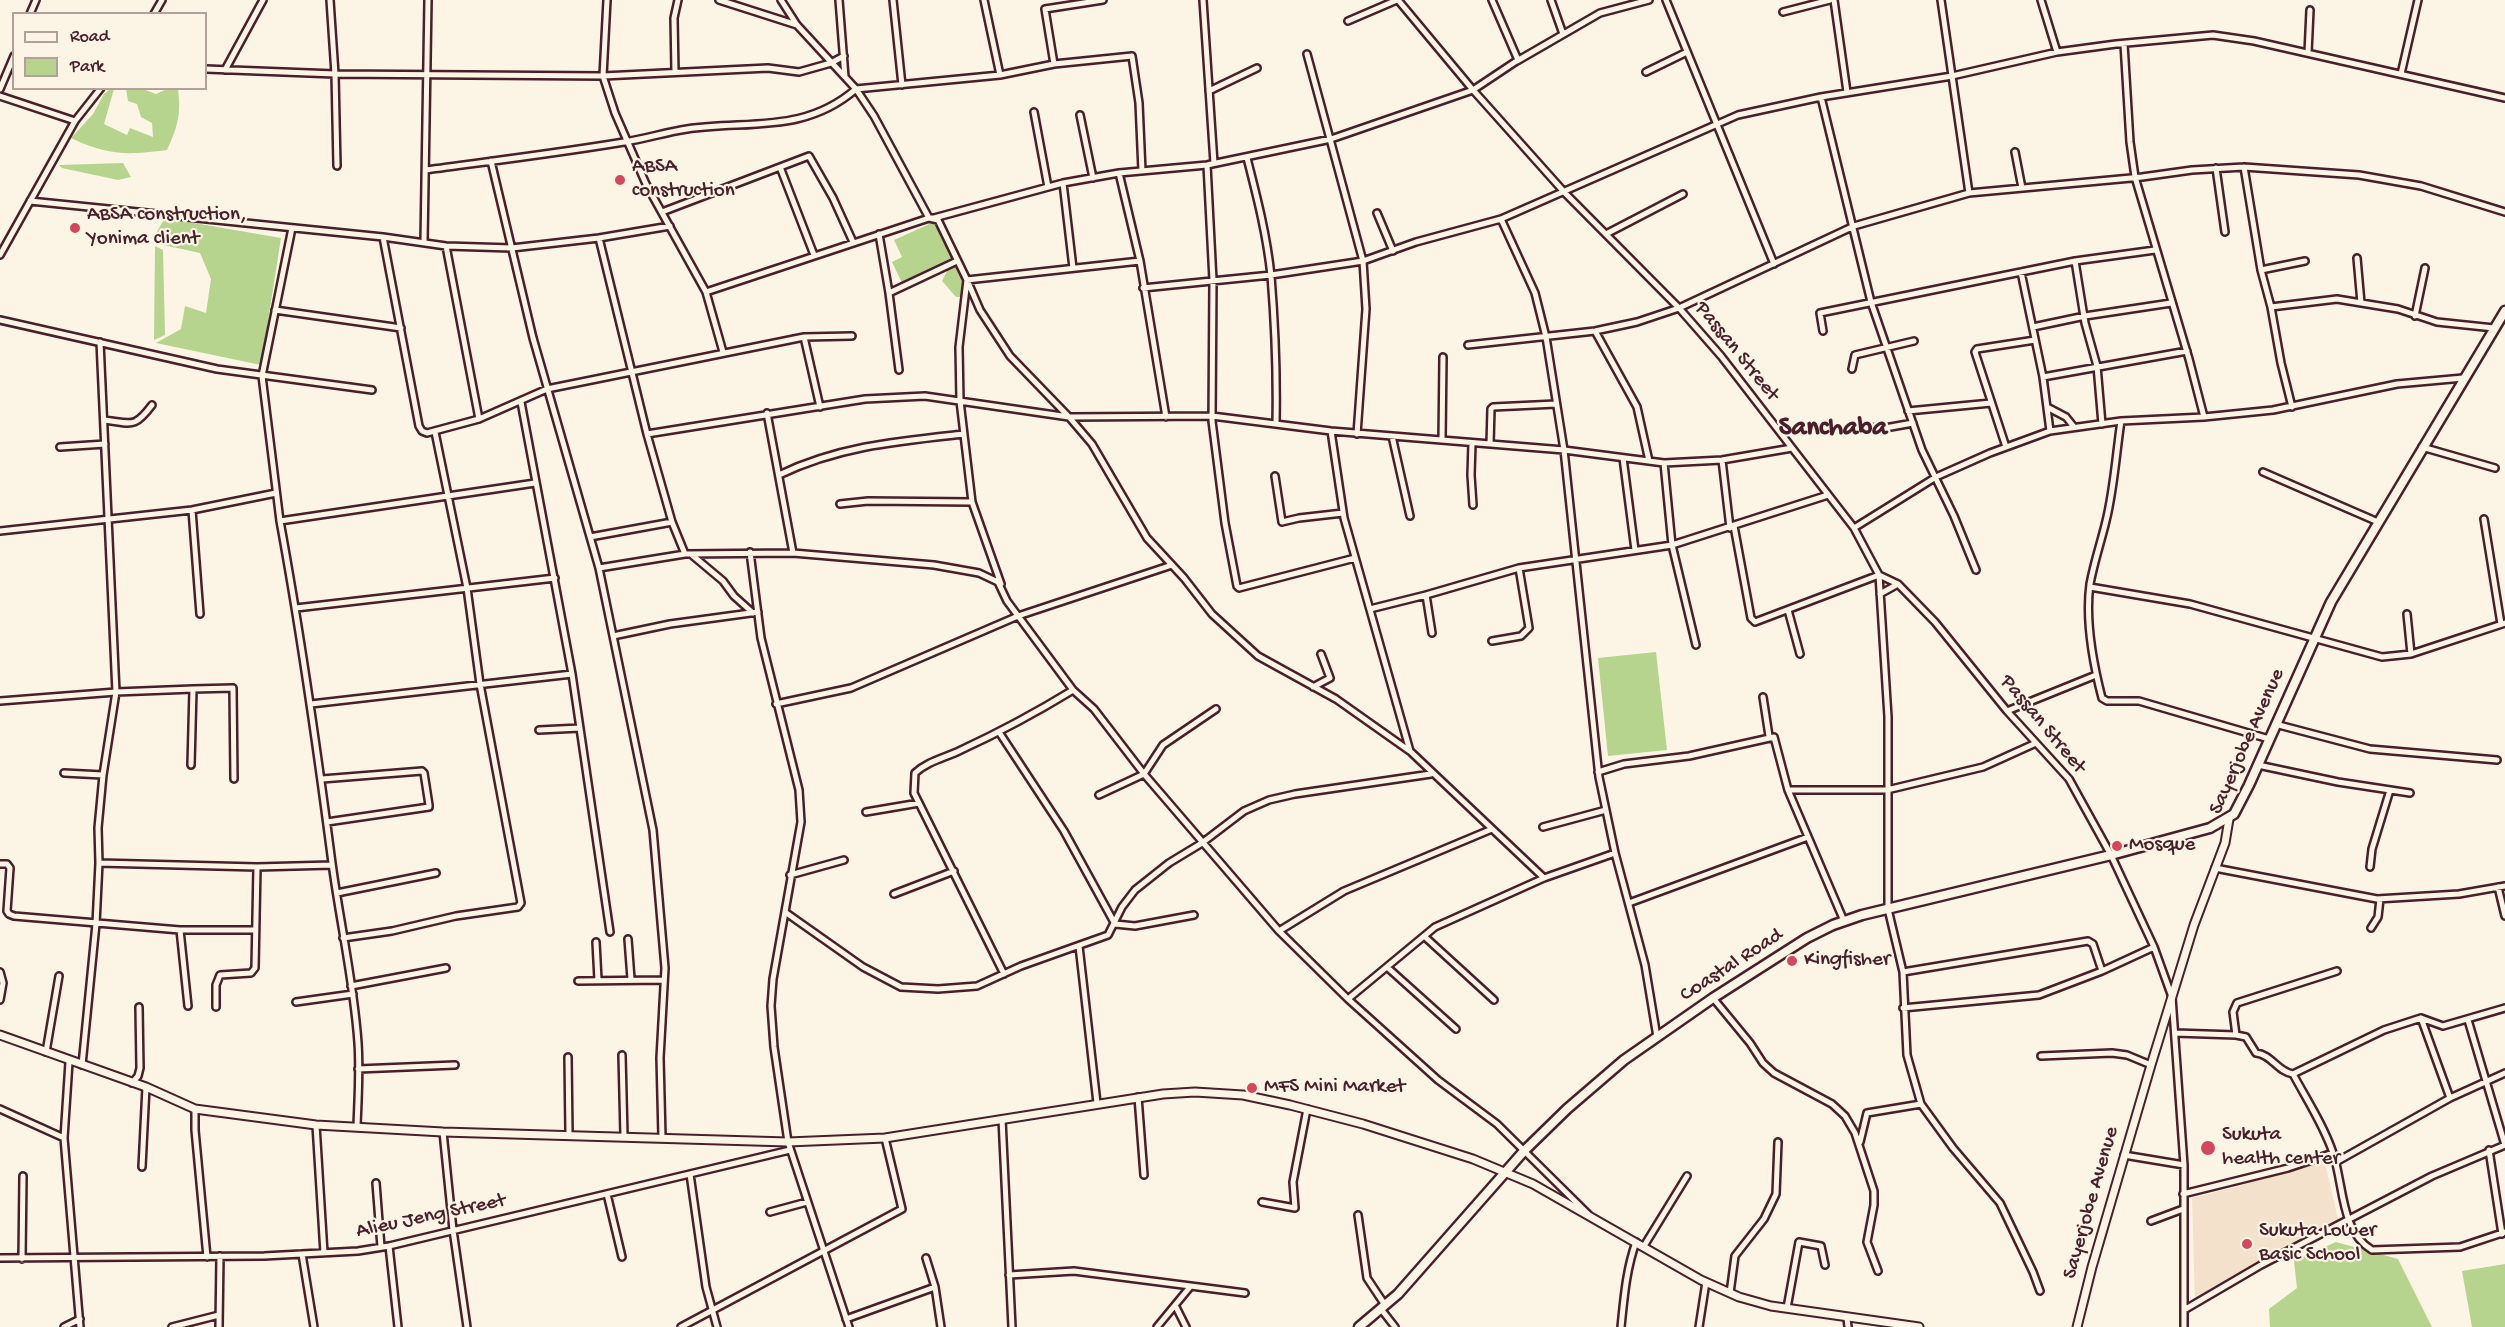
<!DOCTYPE html>
<html>
<head>
<meta charset="utf-8">
<style>
	body { margin:0 }
	#map { position:relative; width:2505px; height:1327px; overflow:hidden; background:#fcf5e5; font-family:"Gochi Hand",sans-serif }
	canvas { display:block }
	.legend { position:absolute; left:12px; top:12px; width:195px; height:78px; box-sizing:border-box; background:#fcf5e5; border:2px solid #b59f9b; margin:0; padding:8px 10px; list-style:none; font-size:18px; color:#4a1f2b }
	.legend li { display:flex; align-items:center; gap:12px; height:30px }
	.legend b { width:30px; border:2px solid #b59f9b }
</style>
</head>
<body>
<div id="map">
<canvas width="2505" height="1327"></canvas>
<ul class="legend">
<li><b style="height:8px;background:#fcf5e5"></b>Road</li>
<li><b style="height:16px;background:#b6d48d"></b>Park</li>
</ul>
</div>
<script>
const context = document.querySelector('canvas').getContext('2d');
context.lineJoin = 'round';
function fillPath(path, color) { context.fillStyle = color; context.fill(path, 'evenodd'); }
function trace(path, color, width, dash) { context.strokeStyle = color; context.lineWidth = width; context.lineCap = dash ? 'butt' : 'round'; context.setLineDash(dash || []); context.stroke(path); }
function label(font, color, halo, rows, align = 'center') {
  context.font = font + ' "Gochi Hand",sans-serif'; context.lineWidth = 4.5; context.setLineDash([]); context.textBaseline = 'middle'; context.strokeStyle = halo; context.fillStyle = color; for (const [text, x, y, turn = 0] of rows) {
    context.save(); context.translate(x, y); context.rotate((+turn || 0) * Math.PI / 180); context.textAlign = isNaN(turn) ? turn : align; if (halo) context.strokeText(text, 0, 0); context.fillText(text, 0, 0); context.restore();
  }
}
const built = new Path2D(`
	M 2324,1159 L 2339,1223 L 2261,1265 L 2205,1302 L 2195,1305 L 2192,1198 L 2236,1187 Z`);
const green = new Path2D(`
	M 110,89 L 114,89 L 104,124 L 127,135 L 130,128 L 153,137 L 152,123 L 141,117 L 137,104 L 128,101 L 126,89 L 143,89 L 156,94 L 167,89 L 178,89 C 181,115 178,126 167,150 C 127,155 109,156 71,138 L 93,114 L 104,94 Z
	M 123,163 L 131,177 L 118,180 L 62,168 L 59,165 Z
	M 165,218 L 281,238 L 261,365 L 156,343 L 181,329 L 185,306 L 206,313 L 211,279 L 200,253 L 159,244 L 156,233 Z
	M 938,220 L 967,280 L 966,297 L 956,297 L 942,281 L 948,269 L 943,264 L 902,283 L 892,262 L 902,257 L 894,240 Z
	M 155,246 L 163,250 L 165,335 L 154,340 Z
	M 1656,652 L 1667,750 L 1608,756 L 1598,658 Z
	M 2336,1242 L 2398,1259 L 2432,1327 L 2270,1327 L 2269,1309 L 2297,1288 L 2294,1261 Z
	M 2505,1264 L 2505,1327 L 2472,1327 L 2462,1271 Z`);
const minor = new Path2D(`
	M 330,0 L 335,74 L 337,166
	M 607,0 L 603,76 L 615,113 L 646,184 L 706,292 L 723,352
	M 719,0 L 797,25
	M 781,0 L 797,25 L 856,89 L 874,116 L 929,218 L 938,220 L 967,280 L 959,347 L 960,401 L 972,502 L 1001,584
	M 839,0 L 845,77
	M 893,0 L 902,85
	M 984,0 L 1000,75
	M 1203,0 L 1214,163
	M 1398,0 L 1473,90 L 1565,193 L 1679,308 L 1721,356 L 1854,528 L 1879,575 L 1898,584 L 1935,622 L 2007,711 L 2069,779 L 2111,855 L 2154,947 L 2172,997 L 2184,1165 L 2184,1327
	M 1551,0 L 1563,34
	M 1666,0 L 1774,264
	M 1834,0 L 1847,92
	M 1941,0 L 1969,193
	M 2041,0 L 2057,52
	M 1783,12 L 1830,0
	M 30,14 L 36,0
	M 154,14 L 162,0
	M 1348,21 L 1397,0
	M 2124,44 L 2130,142 L 2135,177 L 2189,359 L 2204,417
	M 2308,53 L 2310,10
	M 1307,54 L 1363,261 L 1366,309 L 1357,434
	M 1517,61 L 1600,13 L 1649,0
	M 1054,64 L 1045,9 L 1103,0
	M 206,69 L 335,74 L 603,76 L 768,68 L 799,72 L 831,63 L 844,56
	M 225,70 L 263,0
	M 675,72 L 674,18 L 678,0
	M 1646,72 L 1687,52
	M 2401,74 L 2418,0
	M 0,89 L 14,56
	M 1209,91 L 1257,68
	M 0,96 L 75,121
	M 1821,97 L 1871,302 L 1922,450 L 1954,516 L 1976,570
	M 1034,112 L 1048,187
	M 1080,115 L 1093,178
	M 2015,152 L 2022,188
	M 1247,158 C 1257,197 1267,236 1271,276 C 1275,325 1277,375 1276,424
	M 491,161 L 533,338 L 599,568 L 653,830 L 665,968 L 660,1058 L 662,1137
	M 1207,165 L 1213,280 L 1212,421 L 1225,523 L 1237,586 L 1239,588 L 1355,558
	M 780,167 L 814,255
	M 2244,167 L 2261,270 L 2271,307 L 2281,363 L 2292,407
	M 2216,168 L 2225,232
	M 426,170 C 492,161 558,153 624,142 C 645,139 666,132 687,129 C 749,120 804,134 856,89 L 1000,75 L 1054,64 L 1132,56 L 1139,103 L 1142,171
	M 1119,173 L 1140,261 L 1166,417
	M 1063,183 L 1073,268
	M 30,201 L 383,237 L 446,246 L 512,248 L 599,238 L 670,226
	M 662,212 L 809,156 L 833,198 L 853,242
	M 1377,213 L 1393,251
	M 1501,219 L 1535,293 L 1546,337 L 1564,450 L 1599,777 L 1615,853 L 1645,965 L 1657,1037
	M 879,234 L 889,293
	M 1606,234 L 1683,194
	M 383,237 L 419,426 L 422,431 L 427,433 L 479,419 L 547,389 L 804,337 L 852,336
	M 599,238 L 647,434 L 672,522 L 685,554 L 793,553 L 934,565 L 979,573 L 998,582 L 1007,601 L 1073,690 L 1094,709 L 1144,774 L 1279,931 L 1348,999 L 1438,1080 L 1497,1124 L 1588,1214
	M 424,242 L 428,0
	M 446,246 L 479,419
	M 0,255 L 75,121 L 101,88
	M 2357,258 L 2361,303
	M 1140,261 L 967,280 L 980,310 L 1010,356 L 1069,417 L 1092,444 L 1147,538 L 1184,578 L 1212,614 L 1258,656 L 1336,699 L 1411,752 L 1544,878
	M 2075,261 L 2085,323 L 2097,366 L 2102,424
	M 2261,270 L 2305,261
	M 2021,272 L 2043,377 L 2050,431
	M 1143,288 L 1271,275 L 1363,261 L 1416,242 L 1501,219 L 1738,115 L 1821,97 L 1952,76 L 2057,52 L 2116,44 L 2213,35 L 2254,41 L 2505,98
	M 706,292 L 929,218 L 934,218 L 1063,183 L 1119,173 L 1207,165 L 1331,139 L 1473,90 L 1518,60 L 1492,0
	M 2271,307 L 2337,299 L 2398,309 L 2437,322 L 2494,328
	M 275,310 L 401,328
	M 2415,316 L 2425,268
	M 0,320 L 217,369 L 372,390
	M 2033,327 L 2085,316 L 2171,303
	M 1595,331 L 1637,407 L 1649,461
	M 1823,331 L 1820,313 L 2075,261 L 2155,250
	M 804,337 L 820,407
	M 100,342 L 116,692 L 193,689
	M 1468,345 L 1595,331 L 1637,322 L 1679,308 L 1854,226 L 1969,193 L 2142,177 L 2192,170 L 2244,167 L 2359,175 L 2421,186 L 2505,212
	M 1852,369 L 1855,355 L 1914,341
	M 899,370 L 889,293 L 957,261
	M 2043,377 L 2187,351
	M 521,402 L 572,674 L 610,932
	M 2047,407 L 2066,417 L 2074,427
	M 1908,411 L 1991,403
	M 767,413 L 793,553
	M 104,420 C 132,423 134,429 152,405
	M 2121,421 C 2116,454 2114,489 2106,521 C 2101,542 2094,562 2090,584 C 2085,620 2093,663 2102,698 L 2107,701 L 2139,701 L 2269,739
	M 1854,427 L 1885,428 L 1913,423
	M 1331,431 L 1344,518 L 1410,751
	M 647,434 L 865,399 L 925,396 L 1069,417 L 1212,416 L 1331,431 L 1564,450 L 1664,463 L 1722,460 L 1792,448
	M 1392,436 L 1410,516
	M 1442,440 L 1443,357
	M 1472,443 L 1471,475 L 1473,505
	M 1490,444 L 1491,409 L 1493,407 L 1556,404
	M 60,447 L 105,444
	M 2006,447 L 1975,352 L 1977,349 L 2035,340
	M 2422,447 L 2495,468
	M 1623,458 L 1635,550
	M 1722,460 L 1730,528
	M 1664,463 L 1672,545 L 1696,645
	M 2263,472 L 2378,522
	M 779,475 C 839,446 899,441 964,434
	M 1275,476 L 1282,522 L 1299,518 L 1343,513
	M 840,504 L 868,501 L 972,502
	M 192,510 L 200,614
	M 2484,519 L 2501,624
	M 280,521 L 262,376 L 292,228
	M 1734,526 L 1751,618 L 1755,622 L 1879,575 L 1888,717 L 1888,909 L 1903,972 L 1907,1055 L 1921,1104 L 1953,1148 L 2000,1203 L 2033,1272 L 2040,1291
	M 1854,528 L 1936,477 L 1990,453 L 2050,431 L 2121,421 L 2204,417 L 2273,410 L 2397,384 L 2463,378
	M 0,531 L 192,510 L 276,493
	M 590,537 L 672,522
	M 750,552 L 761,638 L 799,790 L 801,822 L 773,979 L 771,1006 L 774,1047 L 788,1142 L 849,1327
	M 692,555 L 723,581 L 734,596 L 753,613
	M 599,568 L 685,554
	M 2090,587 L 2190,604 L 2382,657 L 2411,654 L 2505,623
	M 1880,594 L 1898,584
	M 1426,595 L 1432,633
	M 296,608 L 555,578
	M 1370,609 L 1426,595 L 1519,568 L 1672,545 L 1828,495
	M 1788,610 L 1800,654
	M 2407,614 L 2411,654
	M 613,636 L 670,624 L 758,612
	M 1492,641 L 1521,636 L 1529,628 L 1519,568
	M 1313,687 L 1330,678 L 1321,654
	M 1763,697 L 1769,736
	M 0,701 L 116,692 L 103,775 L 98,828 L 99,863 L 96,924 L 82,1065
	M 311,704 L 572,674
	M 776,704 L 851,688 L 1018,616 L 1172,565
	M 2007,711 L 2096,675
	M 2275,724 L 2370,749 L 2497,760
	M 539,730 L 580,728
	M 999,732 L 1064,831 L 1115,924 L 1135,926 L 1194,915
	M 191,765 L 193,689 L 233,688 L 234,779
	M 2258,765 L 2338,782 L 2410,793
	M 1598,772 L 1624,764 L 1689,756 L 1774,737 L 1788,790 L 1844,921
	M 64,773 L 103,775
	M 322,779 L 422,771 L 424,773 L 429,805 L 429,807 L 327,822
	M 1788,790 L 1887,790 L 1983,767 L 2036,743
	M 1099,795 L 1144,774 L 1163,745 L 1216,709
	M 866,812 L 919,803
	M 1543,827 L 1606,810
	M 99,863 L 257,867 L 332,865
	M 0,864 L 7,864 L 10,868 L 7,911 L 9,914 L 14,916 L 180,930 L 255,930
	M 2370,867 L 2372,849 L 2390,790
	M 2215,868 L 2377,899 L 2459,894 L 2505,886
	M 790,875 L 844,860
	M 2498,887 L 2505,916
	M 337,893 L 436,873
	M 894,894 L 954,871
	M 1629,903 L 1808,837
	M 785,912 L 863,967 L 901,987 L 938,989 L 977,986 L 1021,966 L 1108,935 L 1122,907 L 1135,890 L 1169,863 L 1202,843 L 1244,811 L 1269,800 L 1295,794 L 1431,774
	M 2371,928 L 2378,917 L 2380,899
	M 180,930 L 188,1006
	M 1279,931 L 1344,891 L 1492,829
	M 1424,936 L 1494,1000
	M 343,938 L 392,931 L 456,916 L 518,907 L 521,903 L 480,684 L 467,588 L 435,432
	M 628,939 L 631,979
	M 596,942 L 598,980
	M 1079,946 L 1097,1103
	M 1387,967 L 1456,1029
	M 0,972 L 3,983 L 0,1000
	M 1903,972 L 2088,941 L 2093,944 L 2102,971 L 2154,947
	M 1004,974 L 914,793 L 915,773 C 928,761 945,758 961,750 C 1000,732 1037,712 1073,690
	M 578,981 L 664,980
	M 351,986 L 446,968
	M 1713,998 L 1750,1043 L 1763,1063 L 1774,1073 L 1832,1104 L 1845,1116 L 1855,1133 L 1874,1191 L 1874,1205 L 1867,1242 L 1878,1271
	M 1348,999 L 1435,927 L 1544,878 L 1615,853
	M 296,1002 L 353,994
	M 216,1007 L 216,985 L 220,975 L 251,973 L 255,968 L 257,867
	M 1903,1008 L 2039,995 L 2102,971
	M 2505,1008 L 2443,1026 L 2421,1018 L 2384,1030 L 2293,1074 C 2307,1100 2324,1126 2333,1153 C 2344,1185 2340,1231 2372,1250 L 2460,1247 L 2505,1232
	M 2421,1018 L 2450,1098
	M 2468,1020 L 2505,1145
	M 2175,1033 L 2236,1035 L 2246,1037 L 2256,1053 C 2271,1054 2278,1072 2293,1074
	M 2236,1035 L 2233,1012 L 2237,1003 L 2337,971
	M 46,1052 L 59,976
	M 622,1055 L 624,1136
	M 2041,1056 L 2112,1053 L 2127,1055 L 2151,1065
	M 568,1057 L 569,1134
	M 69,1062 L 64,1138 L 80,1327
	M 358,1069 L 455,1065
	M 132,1083 L 138,1076 L 140,1068 L 139,1007
	M 1138,1097 L 1144,1175
	M 0,1109 L 64,1138
	M 195,1109 L 195,1130 L 207,1257
	M 1002,1119 L 1012,1327
	M 316,1125 L 324,1253
	M 357,1126 C 358,1098 360,1071 358,1043 C 354,983 340,923 332,863 C 317,748 301,635 280,521 L 535,483
	M 443,1132 L 453,1230 L 467,1327
	M 1860,1142 L 1867,1113 L 1921,1104
	M 2489,1150 L 2502,1234
	M 2124,1155 L 2184,1165
	M 2336,1162 L 2450,1098 L 2505,1073
	M 142,1167 L 146,1087
	M 690,1174 L 706,1287 L 717,1327
	M 376,1183 L 381,1247
	M 607,1194 L 622,1257
	M 2183,1194 L 2288,1168 L 2333,1153
	M 1262,1202 L 1295,1208 L 1293,1182 L 1307,1109
	M 770,1212 L 807,1202
	M 1358,1215 L 1367,1278 L 1385,1305
	M 2151,1221 L 2183,1209
	M 389,1246 L 398,1327
	M 1644,1246 L 1687,1176
	M 302,1254 L 314,1327
	M 0,1258 L 264,1256 L 358,1251 L 389,1246 L 790,1150
	M 926,1258 L 935,1287 L 941,1327
	M 22,1259 L 23,1176
	M 1009,1275 L 1074,1271 L 1245,1293
	M 1730,1293 L 1735,1256 L 1764,1219 L 1776,1194 L 1778,1142
	M 1176,1307 L 1186,1327
	M 1787,1308 L 1799,1242 L 1821,1246 L 1825,1265
	M 1381,1309 L 1395,1327
	M 2184,1310 L 2261,1265 L 2432,1176 L 2505,1145
	M 1847,1318 L 1848,1327
	M 846,1319 L 935,1287
	M 64,1327 L 80,1319
	M 172,1327 L 219,1315
	M 219,1327 L 220,1256
	M 681,1327 L 902,1209 L 885,1138
	M 1157,1327 L 1190,1287
	M 1621,1327 C 1624,1298 1626,1270 1636,1242
	M 1699,1327 L 1706,1282`);
const tertiary = new Path2D(`
	M 0,1035 L 146,1087 L 195,1109 L 316,1125 L 443,1132 L 788,1142 L 885,1138 L 1163,1094 L 1195,1092 L 1243,1095 L 1290,1105 L 1363,1124 L 1473,1159 L 1533,1184 L 1701,1280 L 1739,1297 L 1771,1306 L 1919,1327
	M 2077,1327 L 2092,1267 L 2151,1065 L 2194,925 L 2225,843 L 2229,819`);
const primary = new Path2D(`
	M 1359,1327 L 1398,1294 L 1524,1151 L 1567,1109 L 1624,1060 L 1713,998 L 1807,938 L 1833,925 L 1862,915 L 2111,855 L 2210,828 L 2234,814 L 2249,785 L 2331,602 L 2505,311`);
const markers = [
	[620,180,6,"#d1495b"],
	[75,228,6,"#d1495b"],
	[2117,846,6,"#d1495b"],
	[1792,961,6,"#d1495b"],
	[1252,1088,6,"#d1495b"],
	[2208,1148,8,"#d1495b"],
	[2247,1244,6,"#d1495b"]
];
const poiNames = [
	["ABSA",632,168],
	["construction",632,192],
	["ABSA construction,",87,216],
	["Yonima client",87,240],
	["Mosque",2129,846],
	["Kingfisher",1804,961],
	["MFS Mini Market",1264,1088],
	["Sukuta",2222,1136],
	["health center",2222,1160],
	["Sukuta Lower",2259,1232],
	["Basic School",2259,1256]
];
const streetNames = [
	["Passan Street",1736,352,51],
	["Passan Street",2042,725,50],
	["Sayerjobe Avenue",2248,742,-66],
	["Coastal Road",1732,966,-33],
	["Sayerjobe Avenue",2092,1203,-74],
	["Alieu Jeng Street",431,1217,-12]
];
const districtNames = [
	["Sanchaba",1833,430]
];
fillPath(built, '#f4e1cc');
fillPath(green, '#b6d48d');
trace(minor, '#4a1f2b', 10);
trace(tertiary, '#4a1f2b', 11);
trace(primary, '#4a1f2b', 13);
trace(minor, '#fcf5e5', 5);
trace(tertiary, '#fcf5e5', 7);
trace(primary, '#fcf5e5', 8);
for (const [x, y, r, color] of markers) { const dot = new Path2D(); dot.arc(x, y, r, 0, 2 * Math.PI); context.fillStyle = color; context.fill(dot); trace(dot, '#fcf5e5', 2); }
label('21px', '#4a1f2b', '#fcf5e5', poiNames, 'left');
label('21px', '#4a1f2b', '#fcf5e5', streetNames);
label('bold 27px', '#4a1f2b', '#fcf5e5', districtNames);
</script>
</body>
</html>
